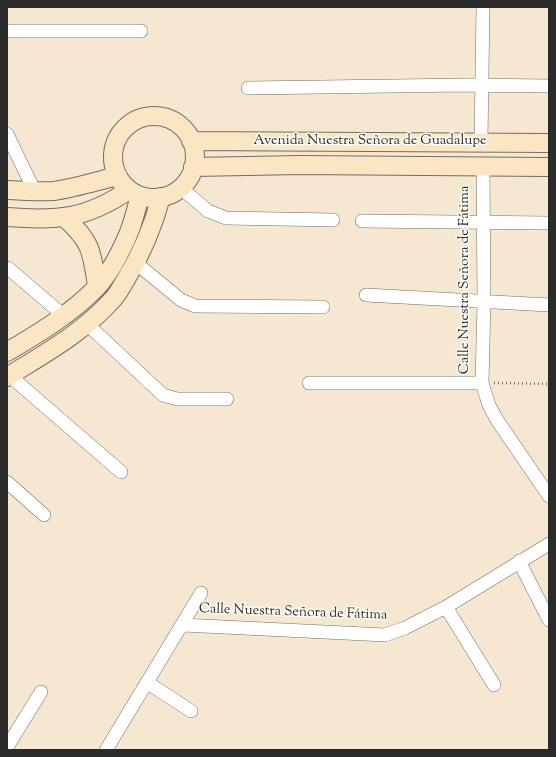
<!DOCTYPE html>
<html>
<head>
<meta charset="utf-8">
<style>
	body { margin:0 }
	#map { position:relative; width:556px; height:757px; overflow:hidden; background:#f6e7d1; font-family:"Sorts Mill Goudy",serif }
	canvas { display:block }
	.frame { position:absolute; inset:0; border:8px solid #2b2b2b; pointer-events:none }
</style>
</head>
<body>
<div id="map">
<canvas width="556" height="757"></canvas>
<div class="frame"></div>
</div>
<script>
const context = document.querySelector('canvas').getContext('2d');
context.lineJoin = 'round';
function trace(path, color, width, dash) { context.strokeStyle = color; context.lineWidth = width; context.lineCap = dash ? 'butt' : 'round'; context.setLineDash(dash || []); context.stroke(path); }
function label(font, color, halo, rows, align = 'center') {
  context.font = font + ' "Sorts Mill Goudy",serif'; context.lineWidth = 3; context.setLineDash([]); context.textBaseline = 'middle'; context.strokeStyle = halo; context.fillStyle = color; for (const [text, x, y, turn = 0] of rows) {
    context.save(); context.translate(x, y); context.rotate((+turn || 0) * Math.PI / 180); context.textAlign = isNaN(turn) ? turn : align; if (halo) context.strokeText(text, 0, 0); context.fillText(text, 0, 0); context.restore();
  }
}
const path = new Path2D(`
	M 494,383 L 549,384`);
const street = new Path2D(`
	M 7,31 L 141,31
	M 248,88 L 466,85 L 549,86
	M 7,134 L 35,192
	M 481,142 L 483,7
	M 483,166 L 484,302 L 482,383 L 489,405 L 497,420 L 549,496
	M 181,188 L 208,211 L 226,218 L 333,220
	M 362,221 L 549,223
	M 136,263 L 181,300 L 195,306 L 323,307
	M 8,268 L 64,316
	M 366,295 L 549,305
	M 87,324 L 163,395 L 177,399 L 227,399
	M 9,375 L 121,472
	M 309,383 L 482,383
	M 7,482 L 44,515
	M 519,561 L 549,620
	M 446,607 L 494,685
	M 183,625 L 385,635 L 405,628 L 446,607 L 549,544
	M 148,683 L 191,711
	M 7,747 L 41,692
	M 106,750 L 201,593`);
const secondary = new Path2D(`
	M113 157a41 41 0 1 1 82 0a41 41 0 1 1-82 0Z
	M 191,141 L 549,143
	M 193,167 L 300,165 L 549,167
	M 7,190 C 23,191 38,192 54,191 C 75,188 97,181 118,176
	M 7,217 C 58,221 86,219 129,190
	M 65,218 C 92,242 92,253 97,286
	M 7,352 C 39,333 71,314 97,287 C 109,274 120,253 127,237 C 133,224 136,209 140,196
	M 7,377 C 44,354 84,332 113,299 C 118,294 121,287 125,281 C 141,255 153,227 161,197`);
const streetNames = [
	["Avenida Nuestra Señora de Guadalupe",370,142],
	["Calle Nuestra Señora de Fátima",466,280,-90],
	["Calle Nuestra Señora de Fátima",293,613,2]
];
trace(street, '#726d65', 14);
trace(secondary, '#726d65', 20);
trace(path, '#726d65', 2.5, [1, 3]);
trace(street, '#fff', 13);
trace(secondary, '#fbe6c4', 18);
label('14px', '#2b2b2b', '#fdfcf7', streetNames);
</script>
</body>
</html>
